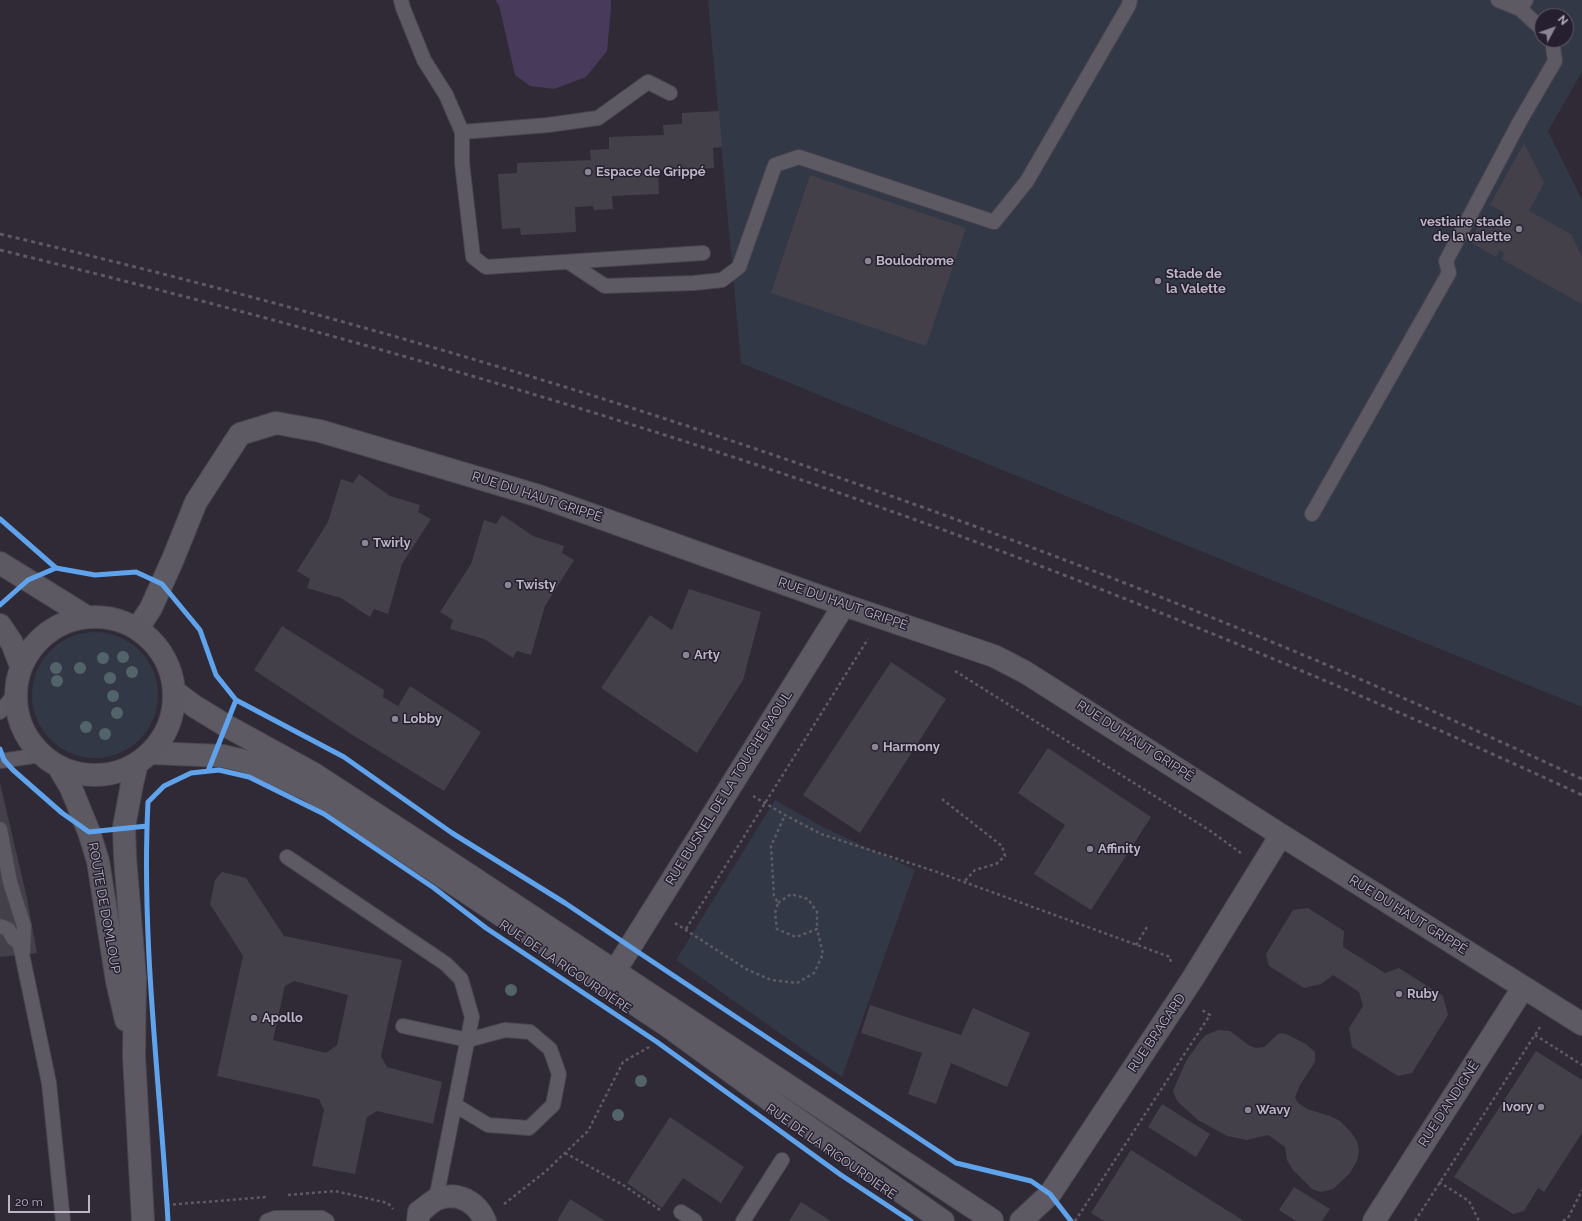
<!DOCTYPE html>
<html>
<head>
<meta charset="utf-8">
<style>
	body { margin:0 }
	#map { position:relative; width:1582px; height:1221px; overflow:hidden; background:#2f2a36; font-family:Raleway,sans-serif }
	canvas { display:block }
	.north { position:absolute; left:1534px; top:8px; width:40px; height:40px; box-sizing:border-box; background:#251f2f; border:1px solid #615b6b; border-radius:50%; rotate:49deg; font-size:11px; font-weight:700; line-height:16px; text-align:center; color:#bcb5c6 }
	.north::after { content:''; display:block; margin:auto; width:14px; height:18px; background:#8b8494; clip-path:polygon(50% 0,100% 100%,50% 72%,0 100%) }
	.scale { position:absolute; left:8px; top:1195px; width:82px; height:18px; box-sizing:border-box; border:2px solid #bcb5c6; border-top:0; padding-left:5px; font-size:12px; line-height:14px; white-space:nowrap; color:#bcb5c6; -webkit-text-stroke:3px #251f2f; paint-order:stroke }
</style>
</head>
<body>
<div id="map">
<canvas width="1582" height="1221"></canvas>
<div class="north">N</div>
<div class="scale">20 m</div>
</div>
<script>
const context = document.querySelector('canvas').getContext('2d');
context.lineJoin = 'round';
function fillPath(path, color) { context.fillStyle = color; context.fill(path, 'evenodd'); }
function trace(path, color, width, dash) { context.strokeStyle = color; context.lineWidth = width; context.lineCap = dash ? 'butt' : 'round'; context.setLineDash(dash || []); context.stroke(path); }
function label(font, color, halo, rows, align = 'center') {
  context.font = font + ' Raleway,sans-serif'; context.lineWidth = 3; context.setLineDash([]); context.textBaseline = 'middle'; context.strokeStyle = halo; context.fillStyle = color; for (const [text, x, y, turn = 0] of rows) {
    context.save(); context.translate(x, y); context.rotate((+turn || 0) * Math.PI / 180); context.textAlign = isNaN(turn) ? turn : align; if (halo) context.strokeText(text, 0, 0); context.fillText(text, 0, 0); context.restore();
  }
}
const green = new Path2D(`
	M 708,0 L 1582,0 L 1582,72 L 1548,131 L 1582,200 L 1582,707 L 741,363 ZM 1542,16 L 1566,16 L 1566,40 L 1542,40 Z
	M32 695a63 63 0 1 1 126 0a63 63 0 1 1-126 0Z
	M 775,800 L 821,826 L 915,870 L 842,1077 L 676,960 Z`);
const water = new Path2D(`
	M 495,0 L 611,0 L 611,9 L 607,51 L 586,77 L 554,89 L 530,86 L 515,75 L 499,5 Z`);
const building = new Path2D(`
	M 719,111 L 722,147 L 713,148 L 714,168 L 658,171 L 659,194 L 612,196 L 613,209 L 594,210 L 593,206 L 575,207 L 576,232 L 521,235 L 520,228 L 502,229 L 498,174 L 517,173 L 517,163 L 591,160 L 590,150 L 609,149 L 609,137 L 664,135 L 663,125 L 682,124 L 682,113 Z
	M 1524,143 L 1544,183 L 1529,211 L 1571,234 L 1582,257 L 1582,304 L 1501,259 L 1505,253 L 1500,250 L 1496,257 L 1470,242 L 1484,215 L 1498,223 L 1504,212 L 1490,205 Z
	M 810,175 L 966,228 L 926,346 L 771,293 Z
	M 359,474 L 390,496 L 420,505 L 418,512 L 431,519 L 402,564 L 388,614 L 374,609 L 370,617 L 341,598 L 307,588 L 310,579 L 297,571 L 328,522 L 341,479 L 353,483 Z
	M 502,515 L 533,536 L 564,546 L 562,553 L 574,560 L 545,606 L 531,655 L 517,651 L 513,658 L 484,639 L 450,629 L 453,620 L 440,612 L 471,564 L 484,520 L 496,524 Z
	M 689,589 L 761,612 L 743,680 L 697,753 L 601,688 L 650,615 L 672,630 Z
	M 282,626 L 384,690 L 383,697 L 398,706 L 410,686 L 481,732 L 444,791 L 351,734 L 254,670 Z
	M 891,662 L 946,699 L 860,833 L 803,795 Z
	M 1048,748 L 1151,817 L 1091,910 L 1034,874 L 1065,825 L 1018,793 Z
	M 0,783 L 27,898 L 37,953 L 0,957 Z
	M 222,872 L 246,878 L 284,936 L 402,960 L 381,1056 L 387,1067 L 442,1082 L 433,1124 L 377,1111 L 367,1117 L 355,1174 L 312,1166 L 324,1110 L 319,1099 L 217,1076 L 243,956 L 210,904 L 215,880 ZM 294,981 L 348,995 L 337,1045 L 326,1053 L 273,1040 L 285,986 Z
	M 1308,908 L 1344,931 L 1343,947 L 1385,973 L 1399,968 L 1443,996 L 1448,1015 L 1412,1073 L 1398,1076 L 1352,1047 L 1349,1028 L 1363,1006 L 1359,992 L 1333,975 L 1321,984 L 1304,988 L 1269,966 L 1266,954 L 1293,910 Z
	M 870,1005 L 961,1035 L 973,1008 L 1030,1033 L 1007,1087 L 951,1063 L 936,1104 L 908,1094 L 922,1053 L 861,1033 Z
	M 1218,1030 L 1230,1031 L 1250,1046 L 1256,1048 L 1264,1047 L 1277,1035 L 1281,1033 L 1286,1034 L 1306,1044 L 1315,1052 L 1315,1062 L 1300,1085 L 1295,1097 L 1297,1102 L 1307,1109 L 1330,1116 L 1340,1121 L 1350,1131 L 1357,1141 L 1359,1151 L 1357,1161 L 1350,1173 L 1333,1189 L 1321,1192 L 1312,1189 L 1293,1170 L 1287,1160 L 1285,1147 L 1268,1135 L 1247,1140 L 1227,1136 L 1198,1120 L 1177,1101 L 1173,1091 L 1186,1061 L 1201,1040 L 1206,1035 Z
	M 1536,1051 L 1582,1080 L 1582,1133 L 1544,1192 L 1538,1188 L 1524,1211 L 1513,1214 L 1454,1177 Z
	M 1162,1104 L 1210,1134 L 1196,1157 L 1148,1127 Z
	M 670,1117 L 744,1167 L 721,1203 L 683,1178 L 662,1208 L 627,1183 Z
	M 1131,1150 L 1244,1221 L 1104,1221 L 1091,1213 Z
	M 1294,1187 L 1330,1209 L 1322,1221 L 1296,1221 L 1279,1210 Z
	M 570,1199 L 605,1221 L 557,1221 Z
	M 801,1202 L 831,1221 L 789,1221 Z`);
const path = new Path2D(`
	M 0,519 L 46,560
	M 60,569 L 95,575 L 136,572 L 138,574
	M 179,605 L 200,630 L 216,675 L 236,700 L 344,757 L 418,809
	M 955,671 L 1209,830 L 1241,853
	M 753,796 L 785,815 L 821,834 L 934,871 L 1170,957 L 1171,964
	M 942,799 L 1002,846 L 1005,856 L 996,864 L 975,870 L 964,882
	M 491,857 L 565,903 L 609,933
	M 778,903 L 791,894 L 808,899 L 817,912 L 817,929
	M 675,923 L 746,969 L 771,980 L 797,983 L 814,973 L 823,954 L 817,929 L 796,937 L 777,929 L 775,913 L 778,903 L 774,896 L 771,846 L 785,815
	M 686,929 L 868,639
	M 1136,945 L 1147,927
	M 650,960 L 956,1163 L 1028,1181
	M 1535,1035 L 1582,1065
	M 565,1153 L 623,1185 L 660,1210
	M 1439,1182 L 1469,1201 L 1479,1221
	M 288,1195 L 335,1191 L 388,1203 L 393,1209
	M 504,1204 L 545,1172 L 588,1131 L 623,1062 L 651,1046
	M 167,1205 L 267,1197
	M 1066,1213 L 1071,1221
	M 1075,1221 L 1210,1015 L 1202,1010
	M 1415,1221 L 1540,1027
	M 1563,1221 L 1568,1218 L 1582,1190`);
const service = new Path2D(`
	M 401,0 L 403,8 L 424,60 L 446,95 L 462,132 L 462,163 L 473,257 L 486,267 L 703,253
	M 1498,0 L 1520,9 L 1526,0
	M 1520,9 L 1542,29
	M 462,132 L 548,125 L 598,118 L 648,82 L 670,93
	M 570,263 L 605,286 L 694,283 L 722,280 L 739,267 L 775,165 L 799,157 L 994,222 L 1027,181 L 1129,5 L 1130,0
	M 1312,514 L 1449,273 L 1446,261 L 1520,121 L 1555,61 L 1552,40
	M 0,712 L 15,694
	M 0,761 L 41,755
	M 0,829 L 10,882 L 24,926 L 23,952
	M 287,857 L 446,964 L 461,979 L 472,1017 L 436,1199
	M 0,926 L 8,929 L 13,938 L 19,943 L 22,954 L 49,1083 L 63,1221
	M 403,1026 L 468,1040 L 505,1030 L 530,1032 L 550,1049 L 559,1074 L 553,1105 L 529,1128 L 488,1125 L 455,1105
	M 681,1212 L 695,1221
	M 267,1221 L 275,1218 L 322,1218 L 327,1221
	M 743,1221 L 782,1160`);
const minor = new Path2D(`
	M 138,628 L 151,608 L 173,559 L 196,502 L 240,434 L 276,423 L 320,431 L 539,496 L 844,605 L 994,656 L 1025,672 L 1281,835 L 1582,1024
	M 615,971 L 844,605
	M 418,1221 L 419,1212 C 425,1208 431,1202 437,1199 C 458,1191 477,1202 485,1221
	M 1021,1221 L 1050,1194 L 1193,978 L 1281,835
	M 1374,1221 L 1523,988`);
const tertiary = new Path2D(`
	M 174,691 L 194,706 L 225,725 L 314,774 L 440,856 L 992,1220
	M 151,753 L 223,756 L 248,762 L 308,790 L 403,850 L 668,1026 L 774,1103 L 943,1221`);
const secondary = new Path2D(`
	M 0,563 L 87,617
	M16 696a79 79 0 1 1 158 0a79 79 0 1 1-158 0Z
	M 0,625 L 12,643 L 21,666
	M 137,763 L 132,784 L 124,827 L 125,857 L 135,978 L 134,1056 L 143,1221
	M 58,766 L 71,788 L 89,832 L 98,861 L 117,981 L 126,1020`);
const rail = new Path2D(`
	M 0,234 C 254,294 506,364 753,448 C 942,512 1129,582 1313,659 C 1403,697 1493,738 1582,779
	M 0,250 C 213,302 424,359 633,425 C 957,526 1274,652 1582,795`);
const cycleway = new Path2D(`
	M 0,519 L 56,568 L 95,575 L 136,572 L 162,584 L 200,630 L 216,675 L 236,700 L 344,757 L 452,833 L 565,903 L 644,956 L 956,1163 L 1031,1181 L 1050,1194 L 1071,1221
	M 0,605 L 28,580 L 56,568
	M 0,749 L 4,760 L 13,770 L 62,813 L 89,832 L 147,826
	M 208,771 L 236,700
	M 168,1221 C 160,1082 141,942 148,802 L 164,786 L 191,773 L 219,770 L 249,777 L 324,814 L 434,888 L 486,928 L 657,1042 L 841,1175 L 911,1221`);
const trees = [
	[123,657],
	[103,658],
	[56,668],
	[80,668],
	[132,672],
	[110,678],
	[57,681],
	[113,696],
	[117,713],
	[86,727],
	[105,734],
	[511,990],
	[641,1081],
	[618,1115]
];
const markers = [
	[588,172,4,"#8b8494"],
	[1519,229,4,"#8b8494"],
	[868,261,4,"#8b8494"],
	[1158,281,4,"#8b8494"],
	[365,543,4,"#8b8494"],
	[508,585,4,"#8b8494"],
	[686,655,4,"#8b8494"],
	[395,719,4,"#8b8494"],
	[875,747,4,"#8b8494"],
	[1090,849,4,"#8b8494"],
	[1399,994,4,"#8b8494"],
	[254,1018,4,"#8b8494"],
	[1541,1107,4,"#8b8494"],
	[1248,1110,4,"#8b8494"]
];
const poiNames = [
	["Espace de Grippé",596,172],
	["vestiaire stade",1511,222,"right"],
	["de la valette",1511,237,"right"],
	["Boulodrome",876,261],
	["Stade de",1166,274],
	["la Valette",1166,289],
	["Twirly",373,543],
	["Twisty",516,585],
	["Arty",694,655],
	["Lobby",403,719],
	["Harmony",883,747],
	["Affinity",1098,849],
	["Ruby",1407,994],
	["Apollo",262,1018],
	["Ivory",1533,1107,"right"],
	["Wavy",1256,1110]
];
const streetNames = [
	["RUE DU HAUT GRIPPÉ",537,497,18],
	["RUE DU HAUT GRIPPÉ",843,604,19],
	["RUE DU HAUT GRIPPÉ",1135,741,33],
	["RUE BUSNEL DE LA TOUCHE RAOUL",729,788,-58],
	["ROUTE DE DOMLOUP",104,908,80],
	["RUE DU HAUT GRIPPÉ",1408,915,32],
	["RUE DE LA RIGOURDIÈRE",565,967,34],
	["RUE BRAGARD",1157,1033,-56],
	["RUE D'ANDIGNÉ",1449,1104,-57],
	["RUE DE LA RIGOURDIÈRE",831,1152,35]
];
fillPath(green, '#323846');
fillPath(water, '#483a5a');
fillPath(building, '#44404a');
trace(service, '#49464f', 16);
trace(minor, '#49464f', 24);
trace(tertiary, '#49464f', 24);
trace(secondary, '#494550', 24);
trace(path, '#5e5b64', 2.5, [3, 3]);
trace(service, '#5e5a64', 14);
trace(minor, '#5e5a64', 22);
trace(tertiary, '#5e5a64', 22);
trace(secondary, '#5c5962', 22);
trace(rail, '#5e5a63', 3, [4, 4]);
trace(cycleway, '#60a3ed', 5);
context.fillStyle = '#52636a';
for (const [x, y] of trees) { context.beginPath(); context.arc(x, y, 6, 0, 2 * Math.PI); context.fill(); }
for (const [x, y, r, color] of markers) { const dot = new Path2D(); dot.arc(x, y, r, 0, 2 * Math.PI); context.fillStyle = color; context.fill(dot); trace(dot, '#251f2f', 1.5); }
label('bold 13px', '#bcb5c6', '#251f2f', poiNames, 'left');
label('13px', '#bcb5c6', '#251f2f', streetNames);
</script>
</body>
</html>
